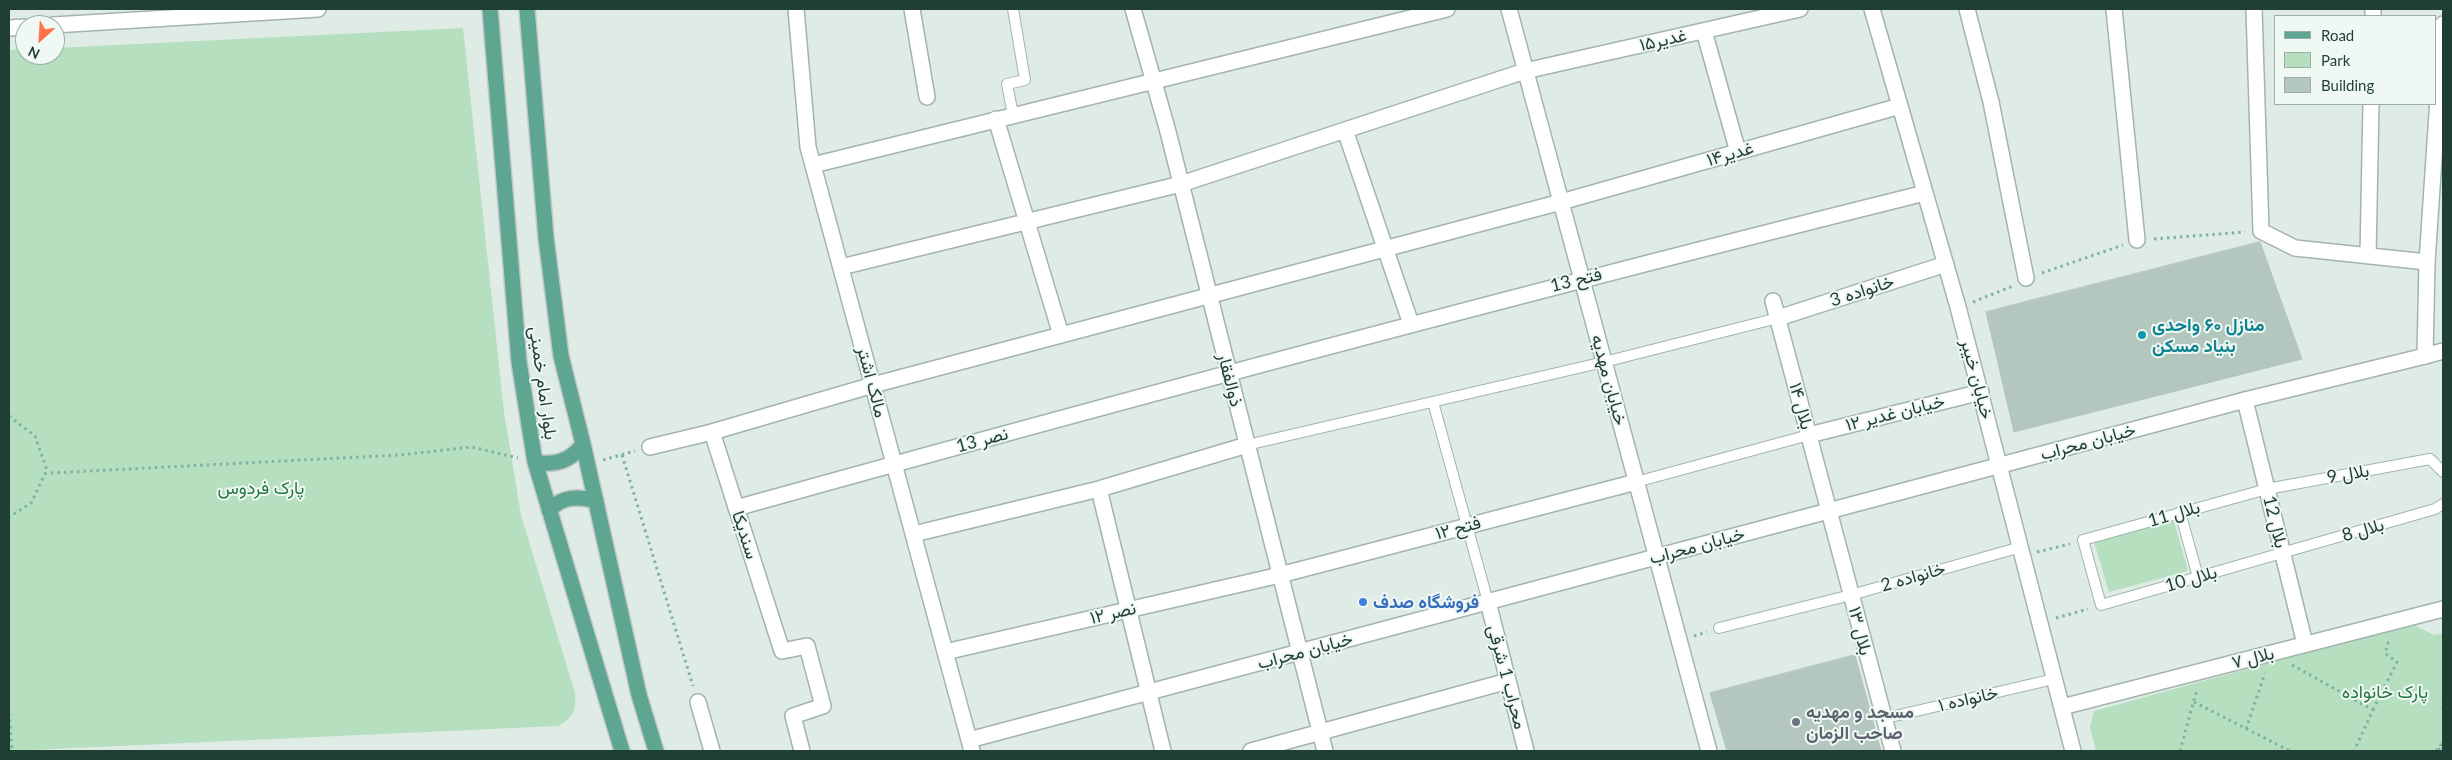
<!DOCTYPE html>
<html>
<head>
<meta charset="utf-8">
<style>
	body { margin:0 }
	#map { position:relative; width:2452px; height:760px; overflow:hidden; background:#dfece6; font-family:Lato,sans-serif }
	canvas { display:block }
	.frame { position:absolute; inset:0; border:10px solid #1f3e34; pointer-events:none }
	.legend { position:absolute; left:2274px; top:15px; width:162px; height:90px; box-sizing:border-box; background:#f0f8f4; border:1px solid #9caea7; margin:0; padding:6px 9px; list-style:none; font-size:15px; color:#1f3e34 }
	.legend li { display:flex; align-items:center; gap:10px; height:25px }
	.legend b { width:25px; border:1px solid #9caea7 }
	.north { position:absolute; left:15px; top:15px; width:50px; height:50px; box-sizing:border-box; background:#f0f8f4; border:1px solid #9caea7; border-radius:50%; rotate:206deg; font-size:14px; font-weight:700; line-height:20px; text-align:center; color:#1f3e34 }
	.north::after { content:''; display:block; margin:auto; width:18px; height:22px; background:#ff724a; clip-path:polygon(50% 0,100% 100%,50% 72%,0 100%) }
</style>
</head>
<body>
<div id="map">
<canvas width="2452" height="760"></canvas>
<div class="frame"></div>
<ul class="legend">
<li><b style="height:6px;background:#5fa692"></b>Road</li>
<li><b style="height:14px;background:#b6dfc0"></b>Park</li>
<li><b style="height:14px;background:#b4c7bf"></b>Building</li>
</ul>
<div class="north">N</div>
</div>
<script>
const context = document.querySelector('canvas').getContext('2d');
context.lineJoin = 'round';
function fillPath(path, color) { context.fillStyle = color; context.fill(path, 'evenodd'); }
function trace(path, color, width, dash) { context.strokeStyle = color; context.lineWidth = width; context.lineCap = dash ? 'butt' : 'round'; context.setLineDash(dash || []); context.stroke(path); }
function label(font, color, halo, rows, align = 'center') {
  context.font = font + ' Lato,Vazirmatn,sans-serif'; context.lineWidth = 4; context.setLineDash([]); context.textBaseline = 'middle'; context.strokeStyle = halo; context.fillStyle = color; for (const [text, x, y, turn = 0] of rows) {
    context.save(); context.translate(x, y); context.rotate((+turn || 0) * Math.PI / 180); context.textAlign = isNaN(turn) ? turn : align; if (halo) context.strokeText(text, 0, 0); context.fillText(text, 0, 0); context.restore();
  }
}
const green = new Path2D(`
	M 463,28 L 504,412 L 521,515 L 575,693 C 577,709 573,718 558,726 L 9,751 L 9,50 L 25,49 L 25,55 L 55,55 L 55,48 Z
	M 2174,521 L 2188,571 L 2109,592 L 2094,542 Z
	M 2412,624 L 2434,635 L 2443,633 L 2443,751 L 2096,751 L 2090,727 L 2094,711 Z`);
const building = new Path2D(`
	M 2260,242 L 2302,359 L 2014,432 L 1986,312 Z
	M 1855,655 L 1881,751 L 1727,751 L 1710,693 Z`);
const path = new Path2D(`
	M 2154,239 L 2245,232
	M 2042,273 L 2123,245
	M 1973,302 L 2013,286
	M 9,416 L 35,436 L 47,470 L 31,503 L 9,517
	M 622,455 L 693,686
	M 603,460 L 635,451
	M 51,473 L 399,455 L 472,447 L 518,458
	M 2037,552 L 2070,544
	M 2056,618 L 2088,609
	M 1694,636 L 1707,632
	M 2292,665 L 2373,710 L 2354,751
	M 2443,700 L 2443,712
	M 2194,702 L 2290,751
	M 2373,710 L 2397,662 L 2385,653 L 2389,640
	M 9,713 L 12,751
	M 2246,729 L 2265,673
	M 2438,749 L 2443,751
	M 2180,751 L 2197,689
	M 2436,751 L 2443,742`);
const service = new Path2D(`
	M 1013,9 L 1025,80 L 1007,84 L 1013,115
	M 1433,402 L 1488,602
	M 1247,445 L 1604,362 L 1778,318
	M 2443,472 L 2430,459 L 2267,489 L 2083,540 L 2101,605 L 2435,509 L 2443,504
	M 1636,482 L 1809,435
	M 2180,512 L 2198,577
	M 1719,628 L 1851,595 L 2021,547
	M 1882,719 L 2054,679`);
const minor = new Path2D(`
	M 912,9 L 927,97
	M 1133,9 L 1167,128 L 1325,751
	M 1509,9 L 1709,751
	M 1872,9 L 1958,307 L 2073,751
	M 1967,9 L 1991,102 L 2026,278
	M 2114,9 L 2137,240
	M 2254,9 L 2261,231 L 2295,248 L 2427,262
	M 2373,16 L 2373,9
	M 1704,31 L 1738,152
	M 996,119 L 1061,335
	M 1345,130 L 1411,324
	M 813,165 L 1447,9
	M 2368,256 L 2371,104
	M 841,267 L 1181,184 L 1525,71 L 1800,9
	M 1773,301 L 1893,751
	M 1778,318 L 1946,264
	M 2425,356 L 2443,351
	M 2245,400 L 2305,644
	M 1809,435 L 1981,392
	M 650,447 L 712,432
	M 1099,489 L 1163,751
	M 736,508 C 1131,398 1527,292 1925,193
	M 914,534 L 1099,489 L 1247,445
	M 1488,602 L 1526,751
	M 945,652 L 1280,575 L 1636,482
	M 698,702 L 712,751
	M 2062,707 L 2443,609
	M 802,751 L 793,716 L 823,706 L 807,646 L 782,651 L 712,432 L 873,385 L 1561,202 L 1900,106
	M 1251,751 L 1508,681`);
const tertiary = new Path2D(`
	M 796,9 L 808,147 L 972,751
	M 53,25 L 318,9
	M 9,28 L 25,27
	M 969,740 L 2245,400 L 2425,356 L 2427,262 L 2443,24`);
const primary = new Path2D(`
	M 490,9 L 519,362 L 535,462 L 622,751
	M 527,9 L 546,238 L 561,356 L 583,444 L 639,695 L 656,751
	M 535,462 C 555,466 571,461 583,444
	M 549,510 C 563,496 578,496 596,501`);
const markers = [
	[2142,335,5,"#0f9aa8"],
	[1363,602,5,"#3f7fe0"],
	[1796,722,5,"#6b7280"]
];
const streetNames = [
	["غدیر۱۵",1663,40,-13],
	["غدیر۱۴",1730,154,-16],
	["فتح 13",1576,280,-14],
	["خانواده 3",1862,291,-18],
	["خیابان خیبر",1977,379,75],
	["ذوالفقار",1230,380,76],
	["خیابان مهدیه",1609,380,75],
	["مالک اشتر",872,382,75],
	["بلوار امام خمینی",543,383,82],
	["بلال ۱۴",1801,406,75],
	["خیابان غدیر ۱۲",1895,413,-14],
	["نصر 13",982,440,-15],
	["خیابان محراب",2088,442,-15],
	["بلال 9",2348,474,-10],
	["بلال 11",2174,514,-16],
	["بلال 12",2275,522,76],
	["فتح ۱۲",1458,528,-15],
	["بلال 8",2363,530,-16],
	["سندیکا",745,535,72],
	["خیابان محراب",1697,546,-15],
	["خانواده 2",1913,577,-16],
	["بلال 10",2191,579,-16],
	["نصر ۱۲",1113,613,-13],
	["بلال ۱۳",1860,631,76],
	["خیابان محراب",1305,651,-15],
	["بلال ۷",2253,658,-14],
	["محراب 1 شرقی",1507,677,75],
	["خانواده ۱",1968,699,-13]
];
const cultureNames = [
	["منازل ۶۰ واحدی",2152,325],
	["بنیاد مسکن",2152,346]
];
const parkNames = [
	["پارک فردوس",261,488],
	["پارک خانواده",2385,692]
];
const shopNames = [
	["فروشگاه صدف",1373,602]
];
const worshipNames = [
	["مسجد و مهدیه",1806,712],
	["صاحب الزمان",1806,733]
];
fillPath(green, '#b6dfc0');
fillPath(building, '#b4c7bf');
trace(building, '#b1c6bd', 1);
trace(service, '#a2b4ad', 12);
trace(minor, '#a2b4ad', 18);
trace(tertiary, '#a2b4ad', 18);
trace(primary, '#c0c9c6', 18);
trace(path, '#7db3a0', 3, [2.5, 4]);
trace(service, '#fff', 10);
trace(minor, '#fff', 15);
trace(tertiary, '#fff', 15);
trace(primary, '#5fa692', 15);
for (const [x, y, r, color] of markers) { const dot = new Path2D(); dot.arc(x, y, r, 0, 2 * Math.PI); context.fillStyle = color; context.fill(dot); trace(dot, '#f0f8f4', 2); }
label('18px', '#1f3e34', '#f0f8f4', streetNames);
label('bold 18px', '#0d838f', '#f0f8f4', cultureNames, 'left');
label('18px', '#257843', '#f0f8f4', parkNames);
label('bold 18px', '#366cbe', '#f0f8f4', shopNames, 'left');
label('bold 18px', '#5b616d', '#f0f8f4', worshipNames, 'left');
</script>
</body>
</html>
